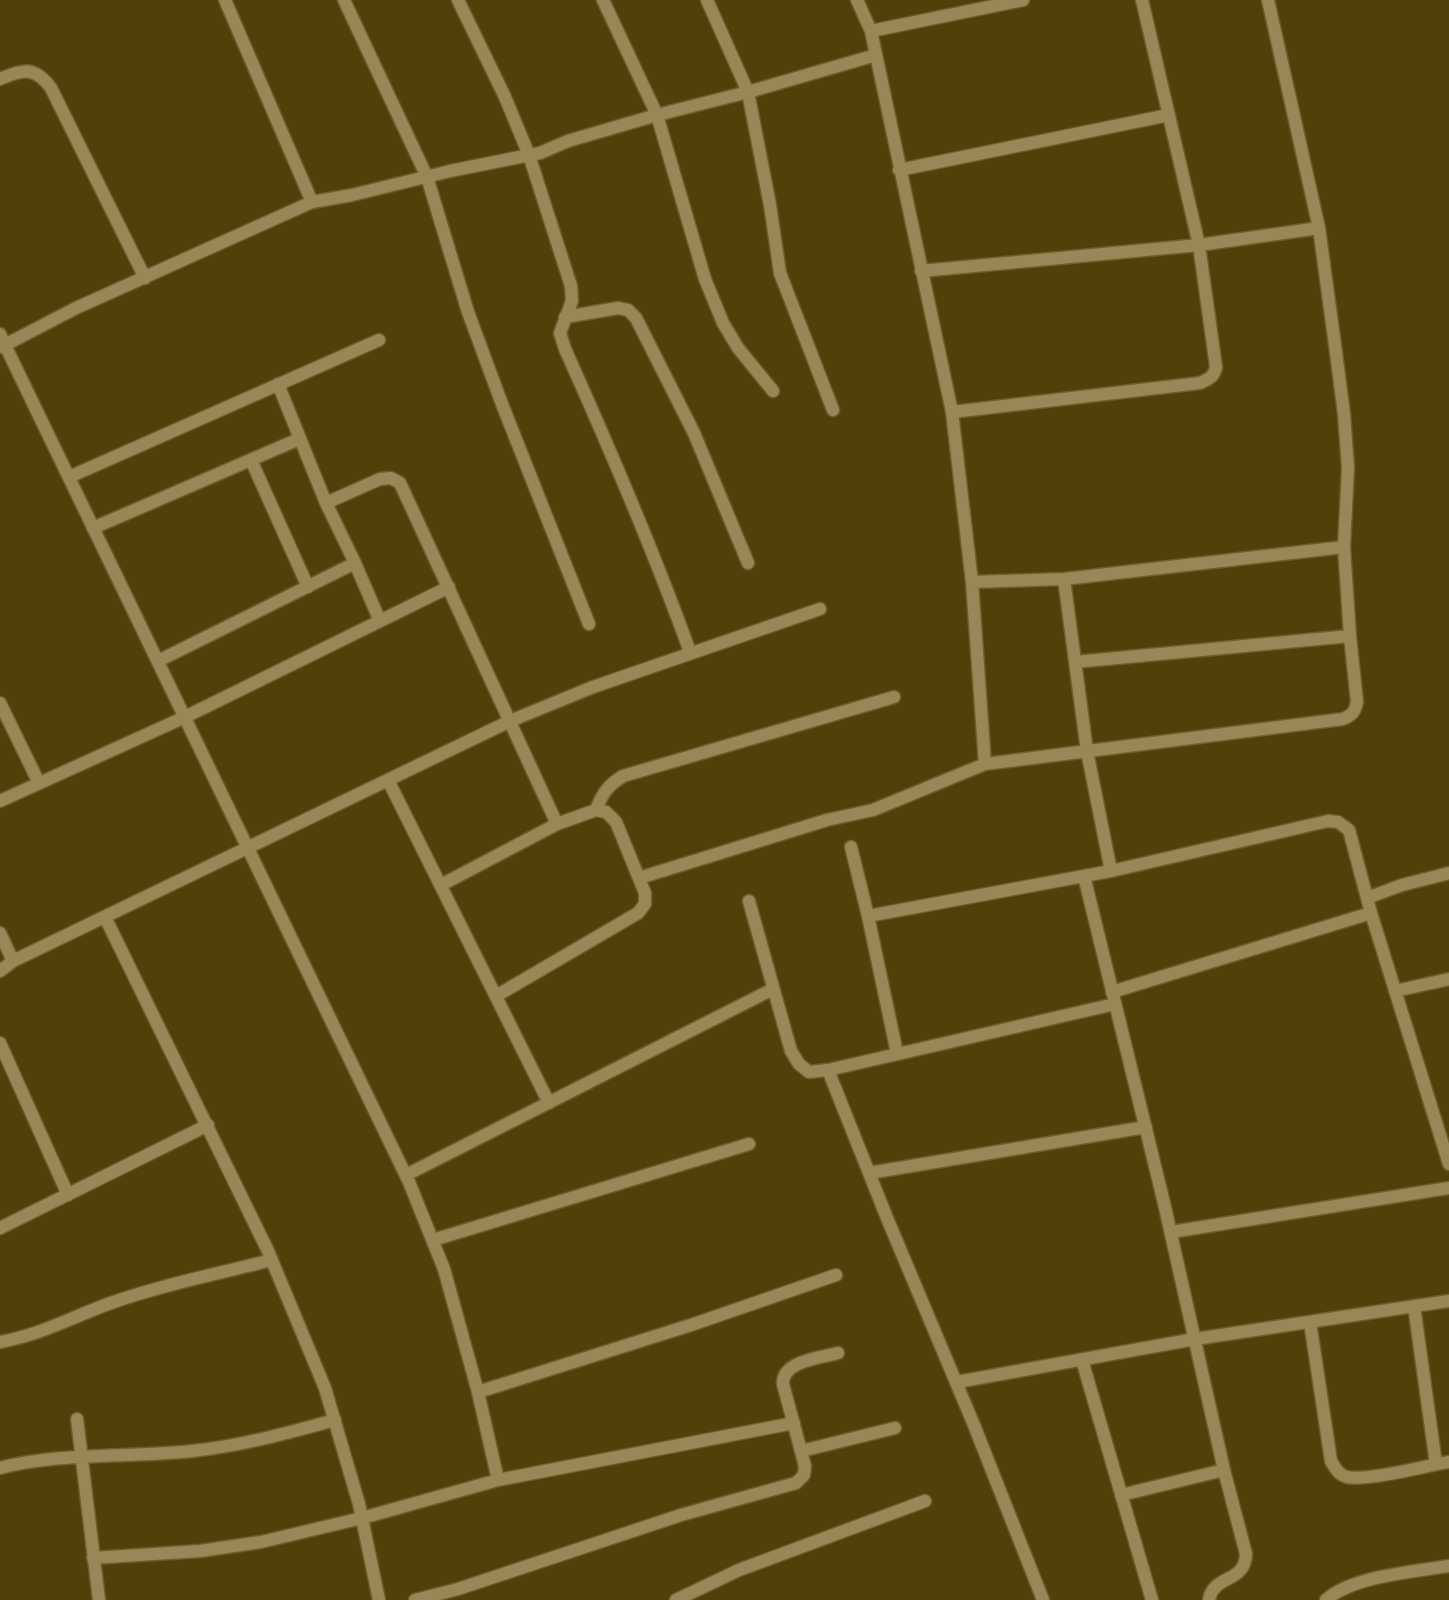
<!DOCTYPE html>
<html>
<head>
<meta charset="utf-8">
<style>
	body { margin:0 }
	canvas { display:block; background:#50400a }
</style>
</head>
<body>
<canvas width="1449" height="1600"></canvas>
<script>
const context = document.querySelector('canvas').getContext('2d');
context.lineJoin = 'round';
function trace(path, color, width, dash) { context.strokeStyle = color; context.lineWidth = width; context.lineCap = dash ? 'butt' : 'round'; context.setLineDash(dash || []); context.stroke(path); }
const minor = new Path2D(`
	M 225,0 L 312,202
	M 344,0 L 427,177 L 468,312 L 502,404 L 589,624
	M 458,0 L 505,97 L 529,155 L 571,286 L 572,301 L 560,333 L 565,349 C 610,449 653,549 690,652
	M 603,0 L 657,115 L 705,279 L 723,323 L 738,348 L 773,391
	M 707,0 L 748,92 L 770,205 L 780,273 L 833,410
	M 857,0 L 871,31 L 952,412 L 972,582 L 985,764
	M 871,31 L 1023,0
	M 0,79 C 22,69 35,66 51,88 L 145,278
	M 899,170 L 1169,115
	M 921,271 L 1199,245 L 1319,228
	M 565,317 L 618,308 L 628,310 L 636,318 L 694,433 L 748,563
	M 278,384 L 326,503 L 355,563 L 380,621
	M 952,412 L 1200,383 C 1209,379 1214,377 1216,367 L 1199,245 L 1142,0
	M 251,460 L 308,587
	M 69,477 L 379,340
	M 326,503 L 380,479 L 391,478 L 400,483 L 557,824
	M 93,528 L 299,439
	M 1064,579 L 1087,751 L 1111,871
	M 972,582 L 1064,579 L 1344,547
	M 158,661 L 355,563
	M 1075,662 L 1350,636
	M 0,703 L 39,783
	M 388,780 L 549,1103
	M 0,801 L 185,717 L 449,587
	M 596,810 C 602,794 608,785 623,776 L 894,697
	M 851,847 L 868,916 L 897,1053
	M 1084,876 L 1164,1203 L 1224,1470 L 1246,1554 C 1245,1584 1213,1574 1209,1600
	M 639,878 L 827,820 L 873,810 L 985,764 L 1343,719 C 1352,715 1355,712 1357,702 L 1350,636 L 1344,547 L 1348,468 L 1344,414 L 1335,345 L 1319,228 L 1268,0
	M 441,885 L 557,824 L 596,810 L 606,812 L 616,822 L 645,893 L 645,904 L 638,913 L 496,996
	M 1367,898 L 1402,885 L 1449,873
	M 749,901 L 791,1051 L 799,1064 L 809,1072 L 828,1070 L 1115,1004
	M 868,916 L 1111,871 L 1328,821 L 1338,822 L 1349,830 L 1371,913 L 1449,1164
	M 105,917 L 268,1251 L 325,1388 L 359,1504 L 379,1600
	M 0,933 L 13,961
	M 0,971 L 13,961 L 510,721 L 593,687 L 820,609
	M 1395,991 L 1449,979
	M 1112,992 L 1371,913
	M 0,1043 L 68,1195
	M 828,1070 L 887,1218 L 974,1425 L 1043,1600
	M 869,1173 L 1146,1127
	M 406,1175 L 773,989
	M 0,1228 L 208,1125
	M 1171,1232 L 1449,1188
	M 433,1240 L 749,1144
	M 1414,1306 L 1436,1464
	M 1310,1322 L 1331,1461 C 1335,1468 1339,1475 1347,1477 C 1369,1481 1424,1466 1449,1462
	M 0,1342 C 40,1335 70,1318 108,1304 C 161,1285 217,1274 272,1260
	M 1082,1360 L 1152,1600
	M 957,1382 L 1195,1339 L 1449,1301
	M 478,1392 L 691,1325 L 836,1275
	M 77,1419 L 99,1600
	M 801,1451 L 895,1428
	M 0,1468 C 62,1452 128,1458 192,1451 C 240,1446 288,1433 335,1420
	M 498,1480 L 478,1392 L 444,1269 L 409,1182 L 5,345 L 76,308 L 312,202 L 352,195 L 450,171 L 540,153 L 568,141 L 657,115 L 748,92 L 876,55
	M 1121,1495 L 1224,1470
	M 93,1558 L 200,1551 L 261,1542 L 362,1518 L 498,1480 L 794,1423
	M 415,1600 L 458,1589 L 681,1515 L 796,1483 L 804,1475 L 805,1466 L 783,1384 C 782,1361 820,1358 838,1353
	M 676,1600 L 739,1570 L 925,1501
	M 1326,1600 C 1352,1576 1413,1572 1449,1566`);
const tertiary = new Path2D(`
	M 0,334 L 5,345 L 0,347`);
trace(minor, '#6c5d2c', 15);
trace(tertiary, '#6c5d2c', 15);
trace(minor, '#998857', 12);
trace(tertiary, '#998857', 12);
</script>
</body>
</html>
